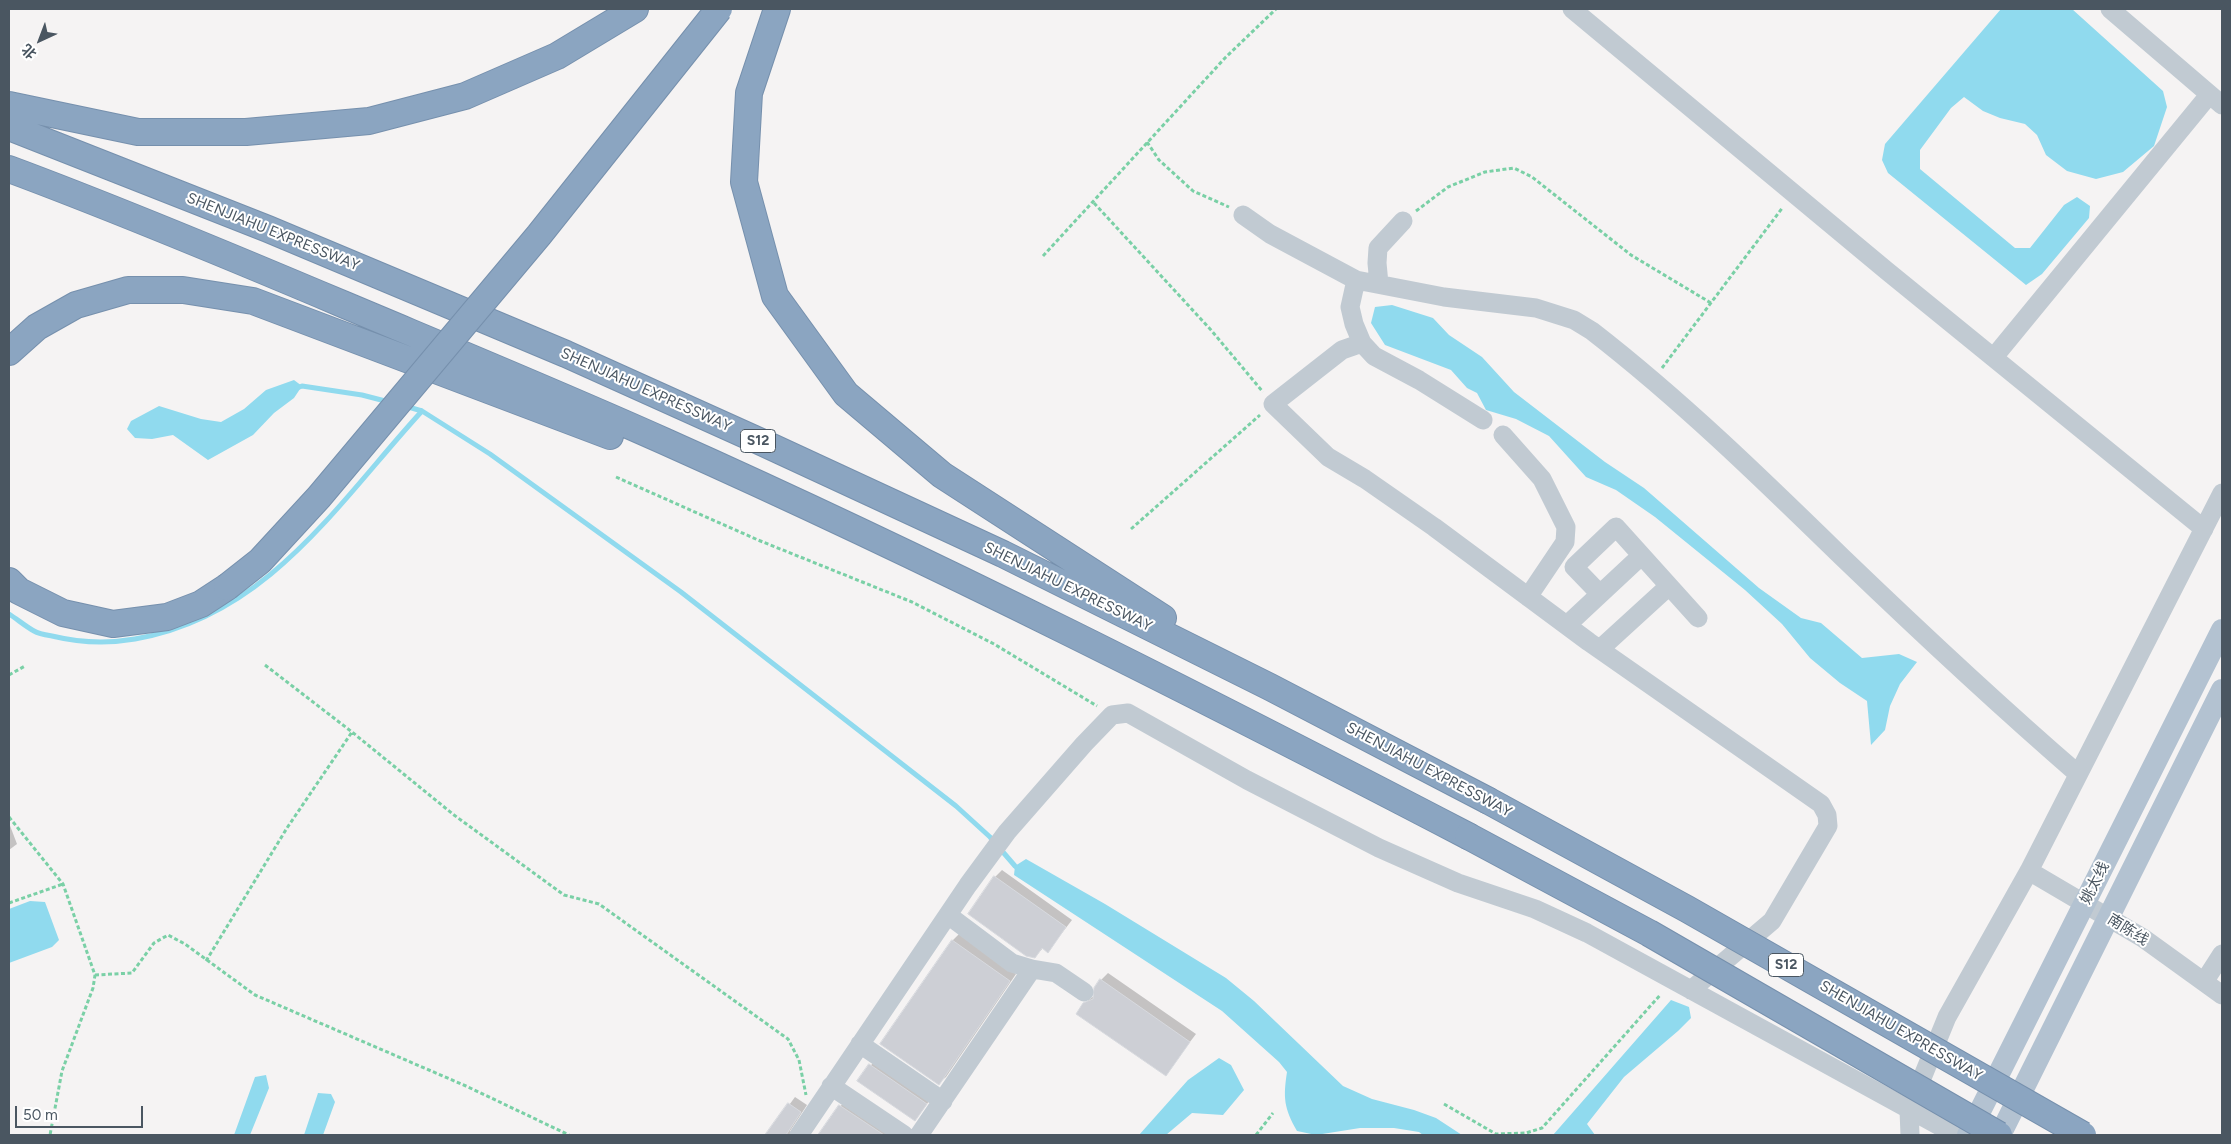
<!DOCTYPE html>
<html>
<head>
<meta charset="utf-8">
<style>
	body { margin:0 }
	#map { position:relative; width:2231px; height:1144px; overflow:hidden; background:#f5f3f3; font-family:Figtree,"Noto Sans SC",sans-serif }
	canvas { display:block }
	.frame { position:absolute; inset:0; border:10px solid #4a5661; pointer-events:none }
	.north { position:absolute; left:15px; top:15px; width:50px; height:50px; -webkit-text-stroke:4px #fff; paint-order:stroke; rotate:223deg; font-size:14px; font-weight:700; line-height:20px; text-align:center; color:#4a5661 }
	.north::after { content:''; display:block; margin:auto; width:18px; height:22px; background:#4a5661; clip-path:polygon(50% 0,100% 100%,50% 72%,0 100%) }
	.scale { position:absolute; left:15px; top:1106px; width:128px; height:22px; box-sizing:border-box; border:2px solid #4a5661; border-top:0; padding-left:6px; font-size:15px; line-height:18px; white-space:nowrap; color:#4a5661; -webkit-text-stroke:4px #fff; paint-order:stroke }
</style>
</head>
<body>
<div id="map">
<canvas width="2231" height="1144"></canvas>
<div class="frame"></div>
<div class="north">北</div>
<div class="scale">50 m</div>
</div>
<script>
const context = document.querySelector('canvas').getContext('2d');
context.lineJoin = 'round';
function fillPath(path, color) { context.fillStyle = color; context.fill(path, 'evenodd'); }
function trace(path, color, width, dash) { context.strokeStyle = color; context.lineWidth = width; context.lineCap = dash ? 'butt' : 'round'; context.setLineDash(dash || []); context.stroke(path); }
function label(font, color, halo, rows, align = 'center') {
  context.font = font + ' Figtree,"Noto Sans SC",sans-serif'; context.lineWidth = 4; context.setLineDash([]); context.textBaseline = 'middle'; context.strokeStyle = halo; context.fillStyle = color; for (const [text, x, y, turn = 0] of rows) {
    context.save(); context.translate(x, y); context.rotate((+turn || 0) * Math.PI / 180); context.textAlign = isNaN(turn) ? turn : align; if (halo) context.strokeText(text, 0, 0); context.fillText(text, 0, 0); context.restore();
  }
}
const water = new Path2D(`
	M 2001,9 L 2072,9 L 2163,91 L 2167,107 L 2154,146 L 2123,172 L 2096,179 L 2067,171 L 2046,155 L 2037,135 L 2025,124 L 2000,118 L 1983,111 L 1964,97 L 1951,108 L 1920,150 L 1920,169 L 2015,248 L 2030,248 L 2064,205 L 2077,197 L 2090,206 L 2089,218 L 2042,274 L 2026,285 L 1888,173 L 1882,160 L 1885,144 Z
	M 1392,305 L 1433,318 L 1449,335 L 1482,357 L 1514,392 L 1605,462 L 1644,488 L 1759,588 L 1801,618 L 1821,623 L 1862,658 L 1899,654 L 1917,662 L 1900,684 L 1890,706 L 1885,730 L 1871,745 L 1867,701 L 1840,683 L 1810,658 L 1782,624 L 1745,590 L 1655,517 L 1616,490 L 1586,477 L 1549,436 L 1516,419 L 1486,410 L 1477,393 L 1467,388 L 1451,370 L 1385,345 L 1371,323 L 1375,307 Z
	M 294,380 L 302,386 L 294,398 L 274,413 L 253,435 L 208,460 L 173,435 L 152,439 L 135,438 L 127,429 L 131,421 L 159,406 L 201,419 L 221,422 L 244,409 L 266,390 Z
	M 1026,859 L 1105,904 L 1226,978 L 1254,1001 L 1343,1086 L 1372,1099 L 1414,1110 L 1436,1118 L 1462,1135 L 1423,1135 L 1419,1132 L 1394,1128 L 1360,1128 L 1316,1135 L 1297,1131 C 1284,1108 1283,1098 1287,1072 L 1279,1062 L 1222,1011 L 1014,875 L 1015,866 Z
	M 30,901 L 45,902 L 59,940 L 52,947 L 9,963 L 9,909 Z
	M 1671,1000 L 1689,1007 L 1691,1018 L 1678,1031 L 1624,1077 L 1587,1124 L 1595,1135 L 1553,1135 Z
	M 1219,1058 L 1231,1065 L 1244,1090 L 1223,1115 L 1192,1113 L 1166,1135 L 1139,1135 L 1188,1080 Z
	M 266,1075 L 269,1088 L 250,1135 L 234,1135 L 255,1077 Z
	M 318,1093 L 331,1094 L 335,1102 L 323,1135 L 304,1135 Z`);
const shadow = new Path2D(`
	M 9,823 L 17,844 L 9,850 Z
	M 1002,870 L 1072,920 L 1048,951 L 1043,948 L 1035,957 L 995,877 Z
	M 959,934 L 1016,974 L 946,1077 L 939,1083 L 952,941 Z
	M 1108,973 L 1196,1034 L 1165,1075 L 1084,1004 L 1095,995 L 1101,980 Z
	M 877,1058 L 933,1096 L 915,1120 L 858,1081 Z
	M 795,1097 L 807,1105 L 790,1131 L 796,1135 L 767,1135 Z
	M 846,1099 L 901,1135 L 819,1135 Z`);
const stream = new Path2D(`
	M 297,388 L 302,386 L 362,395 L 389,402
	M 405,406 L 422,411 L 490,454 L 681,592 L 956,806 L 990,837 L 1015,866 L 1020,870
	M 9,614 C 17,619 25,626 34,631 C 39,634 46,635 52,636 C 81,643 106,644 135,639 C 268,616 337,504 422,411`);
const building = new Path2D(`
	M 994,876 L 1066,927 L 1048,953 L 1042,948 L 1035,958 L 1026,956 L 968,914 Z
	M 952,940 L 1010,981 L 939,1085 L 880,1044 Z
	M 1100,979 L 1190,1042 L 1166,1076 L 1076,1014 L 1083,1003 L 1093,999 L 1094,988 Z
	M 869,1064 L 927,1104 L 915,1121 L 857,1081 Z
	M 788,1103 L 801,1112 L 786,1135 L 765,1135 Z
	M 839,1105 L 884,1135 L 818,1135 Z`);
const path = new Path2D(`
	M 1147,142 L 1159,160 L 1193,191 L 1229,207
	M 1094,203 L 1211,330 L 1263,392
	M 1416,211 L 1448,187 L 1485,172 L 1514,168 L 1532,177 L 1631,255 L 1711,303
	M 1043,256 L 1225,58 L 1276,9
	M 1662,368 L 1783,207
	M 616,477 L 758,540 L 912,602 L 994,644 L 1097,706
	M 1131,529 L 1260,415
	M 265,665 L 352,732 L 454,815 L 564,895 L 599,904 L 788,1039 L 799,1060 L 806,1095
	M 9,675 L 25,666
	M 9,817 L 63,884 L 95,975 L 93,988 L 62,1071 L 50,1135
	M 9,903 L 63,884
	M 206,961 L 287,828 L 352,732
	M 95,975 L 132,973 L 154,943 L 168,935 L 185,944 L 255,995 L 466,1086 L 569,1135
	M 1444,1104 L 1496,1134 L 1526,1133 L 1542,1128 L 1661,994
	M 1256,1135 L 1273,1113`);
const minor = new Path2D(`
	M 1572,9 L 1887,271 L 2204,529
	M 2110,9 L 2222,105
	M 1243,215 L 1270,234 L 1356,280 L 1444,297 L 1536,308 L 1574,320 L 1592,331 C 1681,400 1761,478 1842,557 C 1919,631 1997,704 2078,774
	M 1356,280 L 1350,307 L 1354,324 L 1362,343 L 1374,356 L 1419,380 L 1483,420
	M 1379,284 L 1377,263 L 1378,248 L 1403,221
	M 1362,343 L 1342,350 L 1273,404 L 1328,457 L 1365,479 L 1434,527 L 1589,642 L 1821,804 L 1827,815 L 1828,826 L 1772,921 L 1691,990
	M 1994,357 L 2209,95
	M 1503,435 L 1542,479 L 1566,527 L 1565,542 L 1528,597
	M 1600,594 L 1574,567 L 1616,527 L 1698,618
	M 1567,625 L 1641,556
	M 1600,649 L 1669,586
	M 2029,871 L 2143,938 L 2222,995
	M 948,915 L 1012,963 L 1032,969 L 1056,973 L 1084,992
	M 2204,982 L 2222,954
	M 860,1044 L 943,1101
	M 831,1086 L 904,1135
	M 799,1135 L 968,885 L 1007,832 L 1084,744 L 1112,715 L 1128,713 L 1247,780 L 1379,848 L 1458,883 L 1535,909 L 1587,933 L 1956,1135
	M 919,1135 L 1032,969
	M 1910,1135 L 1909,1110 L 1947,1017 L 2029,871 L 2222,493`);
const major = new Path2D(`
	M 1968,1135 L 2222,630
	M 2000,1135 L 2222,690`);
const highway = new Path2D(`
	M 777,9 L 749,93 L 744,182 L 775,296 L 846,394 L 942,475 L 1163,618
	M 9,105 L 138,132 L 246,132 L 369,121 L 465,96 L 557,56 L 635,9
	M 9,127 L 268,229 L 566,354 L 759,441 L 1003,554 L 1270,687 L 1487,800
	M 9,169 C 122,211 234,258 345,305 C 452,350 559,394 664,441 C 937,563 1203,698 1468,836
	M 9,352 L 37,327 L 76,305 L 128,290 L 183,290 L 253,301 L 610,436
	M 9,581 L 19,591 L 63,613 L 113,624 L 167,617 L 201,604 L 227,587`);
const highwayBridge = new Path2D(`
	M 227,587 L 260,561 L 319,497 L 539,235 L 719,9
	M 1487,800 L 1687,909 L 2083,1135
	M 1468,836 L 1649,933 L 1999,1135`);
const shields = [
	[758,441,35],
	[1786,965,35]
];
const shieldNames = [
	["S12",758,441],
	["S12",1786,965]
];
const streetNames = [
	["SHENJIAHU EXPRESSWAY",273,232,22],
	["SHENJIAHU EXPRESSWAY",646,390,24],
	["SHENJIAHU EXPRESSWAY",1068,587,26],
	["SHENJIAHU EXPRESSWAY",1429,770,28],
	["姚太线",2095,883,-63],
	["南陈线",2128,930,32],
	["SHENJIAHU EXPRESSWAY",1901,1031,30]
];
fillPath(water, '#90daee');
fillPath(shadow, '#0003');
trace(stream, '#90daee', 5);
fillPath(building, '#cdcfd5');
trace(building, '#d7d9de', 1);
trace(highway, '#7690ad', 28);
trace(path, '#7ad0a6', 3, [4, 2.5]);
trace(minor, '#c1cad2', 19);
trace(major, '#b3c2d1', 22);
trace(highway, '#8ba5c1', 26);
trace(highwayBridge, '#7690ad', 28, []);
trace(highwayBridge, '#8ba5c1', 26);
for (const [x, y, w] of shields) { const box = new Path2D(); box.roundRect(x - w / 2, y - 11.5, w, 23, 4); context.fillStyle = '#fff'; context.fill(box); trace(box, '#4a5661', 1); }
label('bold 14px', '#4a5661', null, shieldNames);
label('15px', '#4a5661', '#fff', streetNames);
</script>
</body>
</html>
